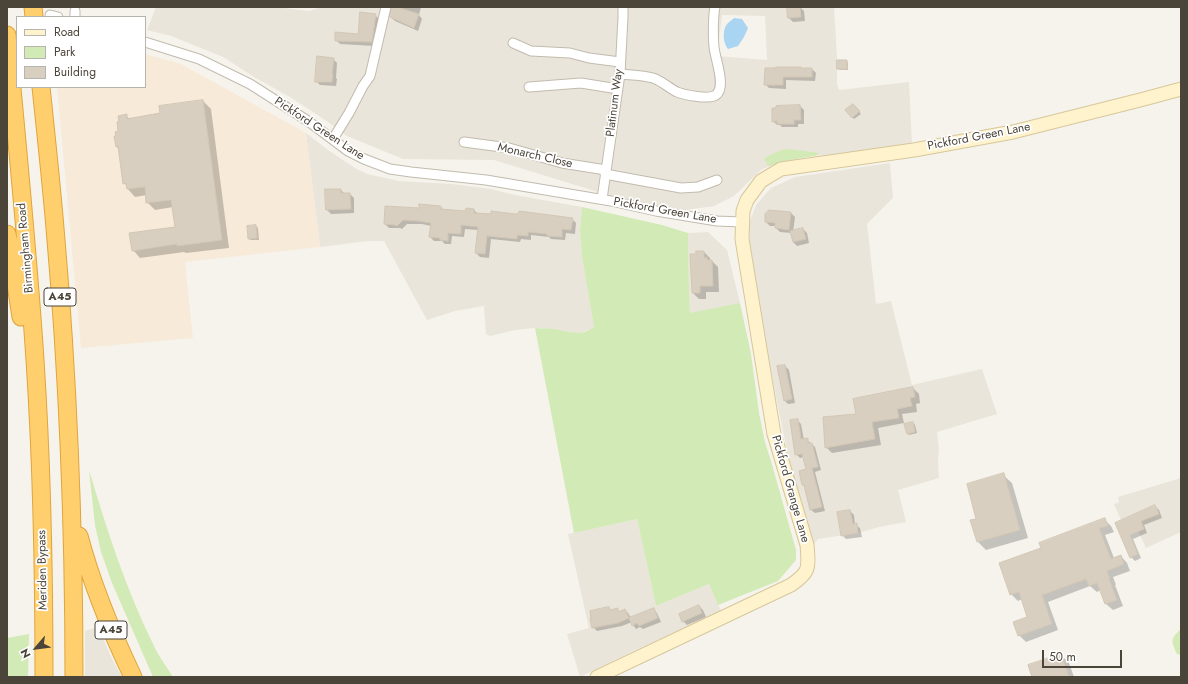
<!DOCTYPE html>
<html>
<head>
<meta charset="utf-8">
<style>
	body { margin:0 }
	#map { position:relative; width:1188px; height:684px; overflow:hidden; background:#f6f3ec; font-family:Jost,sans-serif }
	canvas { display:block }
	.frame { position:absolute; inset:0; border:8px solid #4b4439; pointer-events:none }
	.legend { position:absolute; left:16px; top:16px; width:130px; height:72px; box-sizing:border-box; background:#fff; border:1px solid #b7b4b0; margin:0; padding:5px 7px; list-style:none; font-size:12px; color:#4b4439 }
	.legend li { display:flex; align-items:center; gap:8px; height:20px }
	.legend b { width:20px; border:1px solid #b7b4b0 }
	.north { position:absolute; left:16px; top:628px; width:40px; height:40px; -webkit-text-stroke:3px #fff; paint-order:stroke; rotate:242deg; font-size:11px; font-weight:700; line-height:16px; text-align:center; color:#4b4439 }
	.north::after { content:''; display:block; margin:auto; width:14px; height:18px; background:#4b4439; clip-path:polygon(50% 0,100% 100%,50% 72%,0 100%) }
	.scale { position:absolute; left:1042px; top:650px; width:80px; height:18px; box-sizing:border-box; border:2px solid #4b4439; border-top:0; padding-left:5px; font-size:12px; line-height:14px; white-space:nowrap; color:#4b4439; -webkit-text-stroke:3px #fff; paint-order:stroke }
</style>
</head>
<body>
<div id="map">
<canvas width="1188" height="684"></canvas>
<div class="frame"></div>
<ul class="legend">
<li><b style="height:5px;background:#fff3cd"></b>Road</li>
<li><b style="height:11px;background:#d2eab5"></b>Park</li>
<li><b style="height:11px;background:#d8cfc1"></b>Building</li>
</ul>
<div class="north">N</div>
<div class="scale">50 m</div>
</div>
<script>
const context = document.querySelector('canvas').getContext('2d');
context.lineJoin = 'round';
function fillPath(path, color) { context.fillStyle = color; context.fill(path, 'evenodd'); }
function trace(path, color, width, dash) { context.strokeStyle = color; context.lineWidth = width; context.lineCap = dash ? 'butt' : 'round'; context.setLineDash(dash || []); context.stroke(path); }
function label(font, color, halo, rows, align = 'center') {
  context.font = font + ' Jost,sans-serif'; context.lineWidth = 3.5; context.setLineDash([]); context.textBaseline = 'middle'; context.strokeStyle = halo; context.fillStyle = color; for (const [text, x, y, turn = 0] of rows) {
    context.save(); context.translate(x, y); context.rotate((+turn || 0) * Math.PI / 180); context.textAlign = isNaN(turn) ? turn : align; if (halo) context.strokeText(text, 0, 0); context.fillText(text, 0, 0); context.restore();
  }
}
const residential = new Path2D(`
	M 156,7 L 276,7 L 309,11 L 323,7 L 834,7 L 837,58 L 837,84 L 839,90 L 909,82 L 912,144 L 829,155 L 810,156 L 780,163 L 762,169 L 734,196 L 714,206 L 686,210 L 624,200 L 494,160 L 403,159 L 347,136 L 328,122 L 290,97 L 254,77 L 223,57 L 171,36 L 147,30 ZM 722,15 L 765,16 L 767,60 L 717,56 Z
	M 306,133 L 328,150 L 355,168 L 367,174 L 399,181 L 452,184 L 491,189 L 515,195 L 582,207 L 580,230 L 582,257 L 594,327 L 591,330 L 576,333 L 553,329 L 535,328 L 515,330 L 490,336 L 486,334 L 484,306 L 455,311 L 427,320 L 384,241 L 368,241 L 320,247 Z
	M 890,163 L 893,198 L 867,224 L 876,304 L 891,301 L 912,385 L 982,369 L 997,414 L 937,432 L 939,449 L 938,460 L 939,478 L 898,490 L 906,522 L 879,527 L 858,533 L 818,539 L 812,547 L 791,470 L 778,407 L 761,317 L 750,244 L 749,224 L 756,205 L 771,188 L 795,177 Z
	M 708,232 L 727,250 L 740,303 L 690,314 L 689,289 L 688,233 Z
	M 1181,478 L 1181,532 L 1146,548 L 1138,531 L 1141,521 L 1159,514 L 1155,505 L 1121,520 L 1114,504 L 1119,502 L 1118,497 Z
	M 637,519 L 656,606 L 709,584 L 721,611 L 631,652 L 580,677 L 567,634 L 589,628 L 568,534 Z
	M 98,627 L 113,661 L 122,677 L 85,677 L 85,631 Z`);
const commercial = new Path2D(`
	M 145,54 L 181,64 L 306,133 L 320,247 L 185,262 L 193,338 L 81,348 L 57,87 L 145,87 Z`);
const green = new Path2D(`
	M 786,149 C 797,150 808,151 819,153 L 815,156 L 794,159 L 768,166 L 764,158 L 779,151 Z
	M 582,207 L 662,225 L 688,233 L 689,289 L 690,313 L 740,303 L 751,354 L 759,413 L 765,442 L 771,461 L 796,550 L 796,560 L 778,581 L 718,605 L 709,584 L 656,606 L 637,519 L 574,533 L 535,328 C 542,329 548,328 554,329 C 567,331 582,337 594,327 L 582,257 L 580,230 Z
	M 89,470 C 107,530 126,590 154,646 C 159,657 167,667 173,677 L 153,677 L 112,583 L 101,552 L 95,525 Z
	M 1181,629 L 1181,655 L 1177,654 C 1171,641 1170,639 1181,629 Z
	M 29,634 L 28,677 L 7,677 L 7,638 Z`);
const water = new Path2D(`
	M 734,18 L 742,19 L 748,28 L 744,37 L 738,46 L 728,49 C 723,43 722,31 727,24 C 729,22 732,20 734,18 Z`);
const shadow = new Path2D(`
	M 393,7 L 400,9 L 401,7 L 421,7 L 419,15 L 422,19 L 418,31 L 395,21 L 391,17 Z
	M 800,7 L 804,11 L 805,21 L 793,22 L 789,18 Z
	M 375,15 L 379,19 L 375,46 L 340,44 L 336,40 L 359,35 Z
	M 333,59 L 337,63 L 336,78 L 337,79 L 336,86 L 320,85 L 316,81 Z
	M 847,61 L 848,63 L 848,70 L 840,70 L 838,69 Z
	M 801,68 L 802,69 L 812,69 L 816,73 L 815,81 L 786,80 L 786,89 L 769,88 L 765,84 Z
	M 203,101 L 211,109 L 229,248 L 186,253 L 184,252 L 140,258 L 133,250 L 176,228 L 173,207 L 155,210 L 147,202 L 147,195 L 135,197 L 128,189 L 127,186 L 124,183 L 119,149 L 116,146 L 117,137 L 126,116 L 130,119 L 161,114 Z
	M 853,105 L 861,114 L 854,119 L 847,110 Z
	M 800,106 L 804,110 L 804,124 L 798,124 L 798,127 L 782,127 L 780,125 L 777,125 L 773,121 Z
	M 341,190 L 345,194 L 350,194 L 354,198 L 354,213 L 331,214 L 327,210 Z
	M 441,207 L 444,211 L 466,212 L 474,210 L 478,214 L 572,219 L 576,223 L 575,234 L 566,233 L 565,240 L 551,239 L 549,237 L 531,235 L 531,240 L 521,239 L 520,242 L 491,239 L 489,258 L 480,257 L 476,253 L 478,230 L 465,229 L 464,237 L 452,236 L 451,244 L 445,244 L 442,241 L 434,241 L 430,237 L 431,226 L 422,224 L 407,224 L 402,229 L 400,228 L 389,228 L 385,224 L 420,210 Z
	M 791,213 L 795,217 L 793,232 L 803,229 L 807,233 L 809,243 L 797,246 L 793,242 L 791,233 L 780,232 L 776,228 L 776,226 L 770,226 L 766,222 Z
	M 256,226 L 258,228 L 259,240 L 251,240 L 249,239 Z
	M 704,252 L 710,258 L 710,261 L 712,261 L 718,267 L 719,292 L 706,292 L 706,299 L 699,299 L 693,293 L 697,255 Z
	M 785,366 L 789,370 L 795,403 L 788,404 L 784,400 Z
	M 913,388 L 919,394 L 920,403 L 916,404 L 917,412 L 902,414 L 904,423 L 878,428 L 881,445 L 832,453 L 826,447 L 857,415 Z
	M 797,420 L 801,424 L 804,440 L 807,440 L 815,447 L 821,470 L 815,472 L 825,511 L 815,513 L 811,510 L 806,488 L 803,485 L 807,470 L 804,457 L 800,458 L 796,454 Z
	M 913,423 L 915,425 L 917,433 L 909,435 L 908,433 Z
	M 1003,475 L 1012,483 L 1028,538 L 986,550 L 978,542 L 978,519 Z
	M 1155,506 L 1159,510 L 1162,518 L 1144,525 L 1147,533 L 1133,539 L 1141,558 L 1135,561 L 1131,557 L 1117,523 Z
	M 850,511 L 854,515 L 855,525 L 860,528 L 862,537 L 846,539 L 842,535 Z
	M 1104,519 L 1111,526 L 1114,532 L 1105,535 L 1114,558 L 1121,556 L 1127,563 L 1130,571 L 1113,577 L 1116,585 L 1115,585 L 1123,606 L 1113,610 L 1106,604 L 1101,590 L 1097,592 L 1090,586 L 1048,602 L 1058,630 L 1026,642 L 1019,635 L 1029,617 L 1022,599 L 1018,601 L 1011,594 L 1042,548 Z
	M 699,606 L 703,610 L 706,617 L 687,625 L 683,621 Z
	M 609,608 L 611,611 L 617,610 L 620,612 L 625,610 L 628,613 L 631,618 L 653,609 L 657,613 L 661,622 L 643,629 L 640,627 L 636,629 L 633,625 L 632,622 L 622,626 L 597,631 L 593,627 Z
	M 1061,655 L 1069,663 L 1074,677 L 1033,677 Z`);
const building = new Path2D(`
	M 392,7 L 397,7 L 419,14 L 414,28 L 390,17 Z
	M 787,7 L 800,7 L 801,17 L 788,18 Z
	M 360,12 L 376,14 L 372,42 L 335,41 L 335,32 L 358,34 Z
	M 317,56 L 334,58 L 332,74 L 333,74 L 332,82 L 315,82 Z
	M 837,60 L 847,60 L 847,69 L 837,69 Z
	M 776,67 L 801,67 L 801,68 L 812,68 L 812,77 L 783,77 L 783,85 L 764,85 L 765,68 L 776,68 Z
	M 203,100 L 222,240 L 177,246 L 177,244 L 132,251 L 129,233 L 175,227 L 171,200 L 146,203 L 145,187 L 127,189 L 126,183 L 123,184 L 118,146 L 116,147 L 114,136 L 116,136 L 115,132 L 118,131 L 117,122 L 119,121 L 118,116 L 127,114 L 127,119 L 160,113 L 159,106 Z
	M 853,104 L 860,111 L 852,118 L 845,110 Z
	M 800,105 L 801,120 L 794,120 L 794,124 L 777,124 L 777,121 L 772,122 L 772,108 L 776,108 L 776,106 Z
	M 325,189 L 341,189 L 341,193 L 350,193 L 351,209 L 326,210 Z
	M 419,204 L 441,206 L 441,209 L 465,211 L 466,208 L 474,209 L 474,213 L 491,214 L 491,211 L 515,214 L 519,213 L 519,211 L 573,218 L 571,230 L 562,229 L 562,237 L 547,236 L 547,234 L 528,232 L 528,236 L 517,235 L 517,239 L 487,236 L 485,254 L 475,253 L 478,227 L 461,225 L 461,234 L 448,233 L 448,241 L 440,240 L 440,238 L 429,237 L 431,223 L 418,221 L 403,220 L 397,226 L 395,225 L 384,224 L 385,206 L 419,208 Z
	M 769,210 L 791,212 L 789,230 L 775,228 L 775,223 L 765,222 L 765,214 Z
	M 256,225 L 257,238 L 248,239 L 247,226 Z
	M 803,228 L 806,239 L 793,242 L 790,231 Z
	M 696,251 L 704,251 L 704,258 L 707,257 L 707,260 L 712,260 L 713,286 L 700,286 L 700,293 L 692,293 L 690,254 L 696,254 Z
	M 785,365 L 792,399 L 784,401 L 777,366 Z
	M 913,387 L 915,397 L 910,398 L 912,406 L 897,409 L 899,418 L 872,422 L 875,439 L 825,448 L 823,417 L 856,414 L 853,399 Z
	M 798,419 L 801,439 L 808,438 L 808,443 L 812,443 L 818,467 L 812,468 L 822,507 L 810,510 L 804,485 L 802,485 L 799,471 L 806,469 L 802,454 L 795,455 L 790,420 Z
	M 913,422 L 915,432 L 907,434 L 904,424 Z
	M 1004,473 L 1020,530 L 977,542 L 970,520 L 976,519 L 967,484 Z
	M 1155,505 L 1159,514 L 1141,521 L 1144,529 L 1130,535 L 1138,554 L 1130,558 L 1115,523 Z
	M 850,510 L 853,524 L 857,523 L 858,533 L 841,536 L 837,512 Z
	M 1105,518 L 1108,526 L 1099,528 L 1111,559 L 1121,555 L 1124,564 L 1107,571 L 1110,579 L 1109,579 L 1117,600 L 1105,604 L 1097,583 L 1089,586 L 1086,579 L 1042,595 L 1052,624 L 1018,636 L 1013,622 L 1027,617 L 1019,592 L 1010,595 L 999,563 L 1041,548 L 1039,543 Z
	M 699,605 L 702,613 L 682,622 L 679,614 Z
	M 609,607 L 610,610 L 618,608 L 618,612 L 625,609 L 629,618 L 618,623 L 592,628 L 590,618 L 591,618 L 590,611 Z
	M 654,608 L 658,618 L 639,626 L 637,623 L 632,626 L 629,618 Z
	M 1061,654 L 1069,677 L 1032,677 L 1028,665 Z`);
const street = new Path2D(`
	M 50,15 L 58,17
	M 75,17 L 75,11
	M 145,42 L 199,59 L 250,84 L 308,121 L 348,151 L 364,159 L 390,169 L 411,172 L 486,180 L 611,201 L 656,211 L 717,221 L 742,222
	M 513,43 L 531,51 L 570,53 L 589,58 L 620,62
	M 620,74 C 630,75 643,75 653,78 C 662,81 669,88 677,92 C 684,95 707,99 714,96 C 728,90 715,59 714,47 C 713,37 713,16 715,7
	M 529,87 L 581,83 L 618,89
	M 333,139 L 349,113 L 363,86 L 370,76 L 386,7
	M 464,142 L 509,148 L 562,163 L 606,170
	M 605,174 L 681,188 L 698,187 L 717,180
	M 602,199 L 620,74 L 623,17 L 623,7`);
const secondary = new Path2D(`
	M 597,677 L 791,585 C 810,572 809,568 807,545 L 774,434 L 742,239 L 743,211 L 747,200 L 761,181 L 781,169 L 914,150 L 1013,132 L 1144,99 L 1181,89`);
const highway = new Path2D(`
	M 33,7 L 34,17
	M 7,35 C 17,143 28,252 35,360 C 42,466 44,571 44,677
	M 41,87 C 46,134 51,181 55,228 C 68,377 74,527 74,677
	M 7,234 L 11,252 L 21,317
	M 79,536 C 92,585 111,631 133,677`);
const shields = [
	[60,297,32],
	[111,630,32]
];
const shieldNames = [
	["A45",60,297],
	["A45",111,630]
];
const streetNames = [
	["Platinum Way",615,103,-83],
	["Pickford Green Lane",319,129,33],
	["Pickford Green Lane",979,137,-11],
	["Monarch Close",535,156,13],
	["Pickford Green Lane",665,211,10],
	["Birmingham Road",26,248,-95],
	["Pickford Grange Lane",790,489,74],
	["Meriden Bypass",43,570,-91]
];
fillPath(residential, '#eae5da');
fillPath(commercial, '#f7ead8');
fillPath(green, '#d2eab5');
fillPath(water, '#a9d4f2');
fillPath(shadow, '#0003');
fillPath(building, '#d8cfc1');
trace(building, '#d3c7b4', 1);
trace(street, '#c2bbae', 11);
trace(secondary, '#d6c79b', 15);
trace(highway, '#e0a43c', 19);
trace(street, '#fff', 9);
trace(secondary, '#fff3cd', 13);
trace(highway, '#ffcf6e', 17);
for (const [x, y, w] of shields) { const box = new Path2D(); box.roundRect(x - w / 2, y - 9, w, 18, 3); context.fillStyle = '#fff'; context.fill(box); trace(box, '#4b4439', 1); }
label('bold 11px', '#4b4439', null, shieldNames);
label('12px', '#4b4439', '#fff', streetNames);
</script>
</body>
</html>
